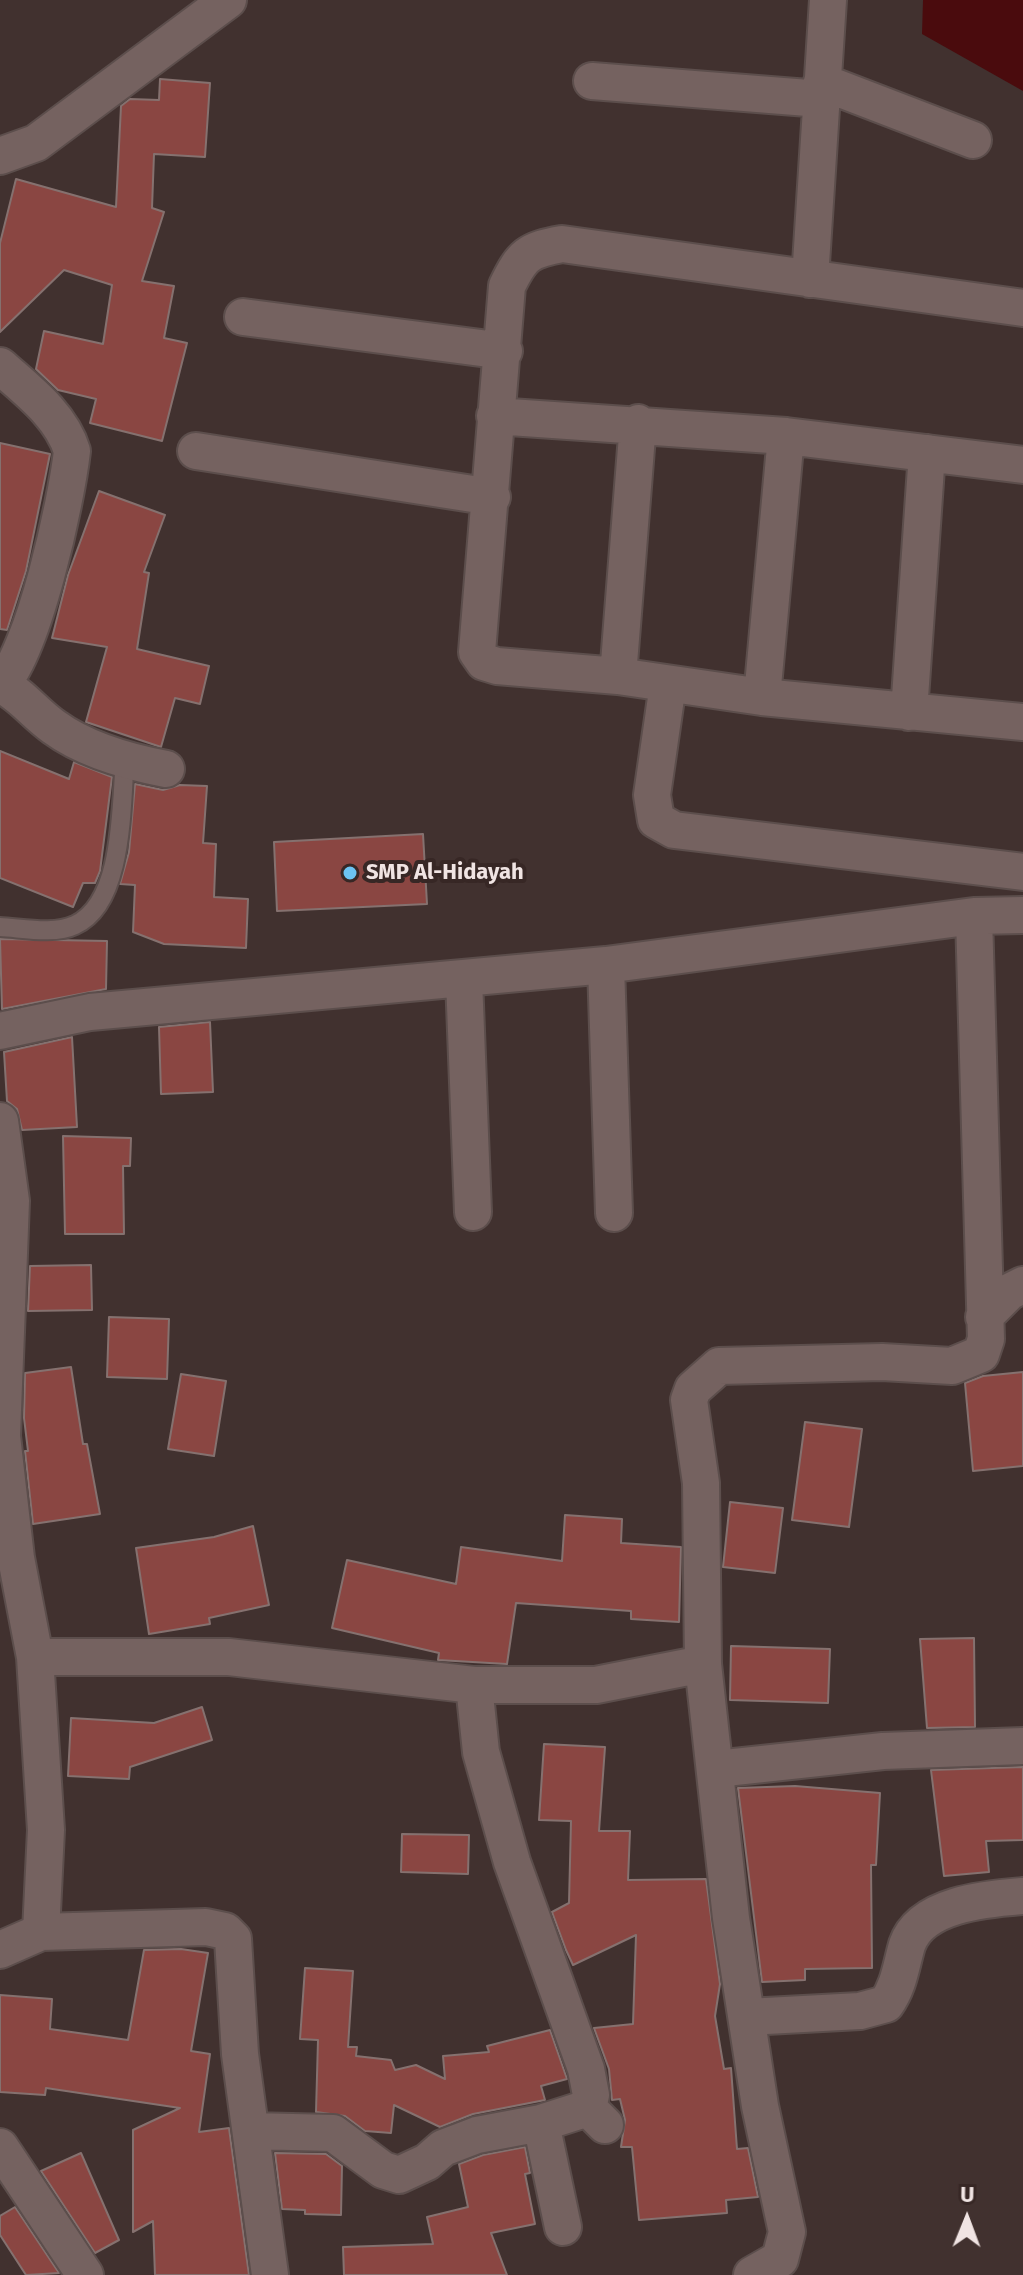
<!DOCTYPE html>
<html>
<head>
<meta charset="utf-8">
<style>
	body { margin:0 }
	#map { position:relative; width:1023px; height:2275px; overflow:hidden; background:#41312f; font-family:"Fira Sans",sans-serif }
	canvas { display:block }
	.north { position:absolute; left:927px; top:2179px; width:80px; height:80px; -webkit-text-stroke:6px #372725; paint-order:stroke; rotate:1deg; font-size:22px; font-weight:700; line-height:32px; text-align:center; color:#f0e4e3 }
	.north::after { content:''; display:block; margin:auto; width:28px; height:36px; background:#f0e4e3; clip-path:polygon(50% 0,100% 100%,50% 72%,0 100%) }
</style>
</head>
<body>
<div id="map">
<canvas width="1023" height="2275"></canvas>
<div class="north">U</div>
</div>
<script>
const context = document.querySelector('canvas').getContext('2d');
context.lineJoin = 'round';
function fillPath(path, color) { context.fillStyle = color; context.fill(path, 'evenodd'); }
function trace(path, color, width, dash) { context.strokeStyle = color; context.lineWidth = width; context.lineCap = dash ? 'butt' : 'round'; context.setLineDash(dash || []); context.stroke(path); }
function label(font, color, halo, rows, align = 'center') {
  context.font = font + ' "Fira Sans",sans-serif'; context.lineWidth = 8; context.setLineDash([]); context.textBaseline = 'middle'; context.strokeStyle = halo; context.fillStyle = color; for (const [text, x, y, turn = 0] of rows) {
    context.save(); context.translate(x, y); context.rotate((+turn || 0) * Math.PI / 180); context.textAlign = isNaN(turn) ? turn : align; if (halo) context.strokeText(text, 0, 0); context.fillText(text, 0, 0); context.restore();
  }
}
const water = new Path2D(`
	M 923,0 L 1023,0 L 1023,91 L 922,34 Z`);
const building = new Path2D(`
	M 160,79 L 210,83 L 205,157 L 154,154 L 152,208 L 164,212 L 142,281 L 174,286 L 164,338 L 187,343 L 162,441 L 90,423 L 96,399 L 58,390 L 36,369 L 44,331 L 103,344 L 112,285 L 64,270 L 0,332 L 0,243 L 16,179 L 116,207 L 121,106 L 130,99 L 159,100 Z
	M 0,443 L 50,454 L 26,571 L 7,630 L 0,629 Z
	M 99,491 L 165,515 L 144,572 L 149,573 L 137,649 L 209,666 L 200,704 L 175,698 L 161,747 L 86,722 L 107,647 L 52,638 L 68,575 Z
	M 0,751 L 69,779 L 74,762 L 112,777 L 100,871 L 95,883 L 83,883 L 73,907 L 0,878 Z
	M 135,784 L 163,790 L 180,785 L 207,786 L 203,843 L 216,844 L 214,897 L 248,899 L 246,948 L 164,944 L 133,932 L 135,885 L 120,884 L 129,852 Z
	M 423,834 L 427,904 L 277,911 L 274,842 Z
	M 0,939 L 107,941 L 106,989 L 2,1009 Z
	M 210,1022 L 213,1092 L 161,1094 L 159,1027 Z
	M 72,1037 L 77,1127 L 22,1130 L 17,1109 L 7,1101 L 4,1052 Z
	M 63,1136 L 131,1138 L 130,1166 L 123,1166 L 124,1234 L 65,1234 Z
	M 91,1265 L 92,1310 L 28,1311 L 30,1266 Z
	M 109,1317 L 169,1319 L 167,1379 L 107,1377 Z
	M 71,1367 L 83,1444 L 87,1444 L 100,1514 L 33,1524 L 25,1451 L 28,1451 L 24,1418 L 25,1373 Z
	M 1023,1372 L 1023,1466 L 973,1471 L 965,1383 L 983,1376 Z
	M 181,1374 L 226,1381 L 214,1456 L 168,1449 Z
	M 805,1422 L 862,1429 L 849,1527 L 792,1520 Z
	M 730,1502 L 783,1508 L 775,1573 L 723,1567 Z
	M 565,1515 L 622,1519 L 621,1543 L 681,1547 L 679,1622 L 631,1619 L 631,1611 L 516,1603 L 507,1664 L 438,1660 L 439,1653 L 332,1628 L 347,1560 L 456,1584 L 461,1547 L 562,1561 Z
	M 253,1526 L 269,1605 L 209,1618 L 210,1624 L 149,1634 L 136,1548 L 214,1537 Z
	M 974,1638 L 975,1727 L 927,1728 L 920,1639 Z
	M 731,1646 L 830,1649 L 828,1703 L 730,1700 Z
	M 202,1707 L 212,1740 L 130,1767 L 129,1779 L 68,1776 L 71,1718 L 154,1723 Z
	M 544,1744 L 605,1747 L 599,1831 L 630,1831 L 628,1880 L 706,1879 L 720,1984 L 715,2016 L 724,2069 L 731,2068 L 737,2149 L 748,2148 L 758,2197 L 726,2200 L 727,2213 L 639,2220 L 632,2147 L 621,2147 L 625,2120 L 620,2099 L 612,2100 L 609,2069 L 594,2028 L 633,2024 L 636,1935 L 573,1965 L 566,1950 L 552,1912 L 569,1903 L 571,1821 L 539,1820 Z
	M 1023,1767 L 1023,1840 L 986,1841 L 989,1872 L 944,1876 L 931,1770 Z
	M 795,1786 L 880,1793 L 876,1865 L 871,1865 L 872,1968 L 805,1969 L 805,1980 L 762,1982 L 738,1788 Z
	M 402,1834 L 469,1835 L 468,1874 L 401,1872 Z
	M 181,1949 L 208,1953 L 191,2051 L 210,2054 L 199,2132 L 229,2128 L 249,2275 L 155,2275 L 153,2221 L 133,2232 L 133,2130 L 180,2108 L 46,2088 L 45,2095 L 0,2092 L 0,1995 L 52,1999 L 50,2029 L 128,2040 L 144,1950 Z
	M 305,1968 L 353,1971 L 348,2047 L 357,2047 L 356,2056 L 391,2060 L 395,2070 L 416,2065 L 445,2079 L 443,2056 L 489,2052 L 487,2046 L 550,2030 L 567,2079 L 541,2086 L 545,2100 L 473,2114 L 440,2127 L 394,2105 L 391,2133 L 365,2131 L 345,2116 L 316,2112 L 318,2040 L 300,2039 Z
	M 525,2147 L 530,2173 L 525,2174 L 535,2224 L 491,2233 L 507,2275 L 344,2275 L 343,2247 L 433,2244 L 427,2217 L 468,2207 L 459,2164 L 483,2155 Z
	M 81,2153 L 119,2240 L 95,2253 L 41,2171 Z
	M 275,2153 L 326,2154 L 342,2166 L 341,2215 L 305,2214 L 305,2210 L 282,2209 Z
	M 15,2207 L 59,2273 L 26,2275 L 0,2235 L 0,2216 Z`);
const lane = new Path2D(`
	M 0,927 C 22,928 54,935 75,925 C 124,903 121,804 125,758`);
const street = new Path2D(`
	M 592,81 L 821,99
	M 822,82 L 973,140
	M 0,156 L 36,143 L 228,0
	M 810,279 L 828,0
	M 1023,308 L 562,244 C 528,250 522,255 507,286 L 477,652 L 484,662 L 497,666 L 618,676 L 762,697 L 1023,722
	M 243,317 L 504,351
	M 0,366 C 27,390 61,415 72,451 C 66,503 34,651 0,686
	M 495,416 L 786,436 L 1023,465
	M 196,451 L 492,497
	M 618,676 L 638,423
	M 0,684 C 22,695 34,713 54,727 C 84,749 129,762 166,769
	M 668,684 L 652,795 L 656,820 L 674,830 L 1023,872
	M 762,697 L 786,436
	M 909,712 L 927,453
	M 606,965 L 614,1213
	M 464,979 L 473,1212
	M 0,1031 L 90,1012 L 606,965 L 974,916 L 1023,915
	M 0,1121 L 11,1201 L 2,1436 L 16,1558 L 35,1657 L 46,1830 L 41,1932 L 0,1950
	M 984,1317 L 1009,1292 L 1023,1285
	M 35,1657 L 229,1657 L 474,1685 L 596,1685 L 703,1664
	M 474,1685 L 481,1752 L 512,1862 L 586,2069 L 591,2095 L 588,2108 L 605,2125
	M 716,1769 L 883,1751 L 1023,1746
	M 41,1932 L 206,1927 L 225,1931 L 233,1939 L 240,2054 L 270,2275
	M 747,2017 L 860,2011 L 886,2004 C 899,1986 901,1966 907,1945 C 921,1904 986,1899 1023,1896
	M 541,2123 L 563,2227
	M 251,2131 L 333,2133 L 383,2170 L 399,2175 L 427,2162 L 443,2148 L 477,2135 L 541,2123 L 588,2108
	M 0,2147 L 85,2275
	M 752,2275 L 780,2259 L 787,2232 L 760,2106 L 731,1918 L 703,1664 L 701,1483 L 689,1400 L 693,1389 L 719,1366 L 882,1362 L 952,1366 L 981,1354 L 986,1339 L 974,916`);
const markers = [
	[350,873,8,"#6cc3f2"]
];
const poiNames = [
	["SMP Al-Hidayah",366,873]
];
fillPath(water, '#4a0b0d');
fillPath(building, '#8a4642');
trace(building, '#85716f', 2);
trace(lane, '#5c4e4c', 22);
trace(street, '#5c4e4c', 40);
trace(lane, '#756260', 18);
trace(street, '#756260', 36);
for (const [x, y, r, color] of markers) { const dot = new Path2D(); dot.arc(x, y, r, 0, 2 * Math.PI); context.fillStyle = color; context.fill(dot); trace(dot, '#372725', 3); }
label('bold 22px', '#f0e4e3', '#372725', poiNames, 'left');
</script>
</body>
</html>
